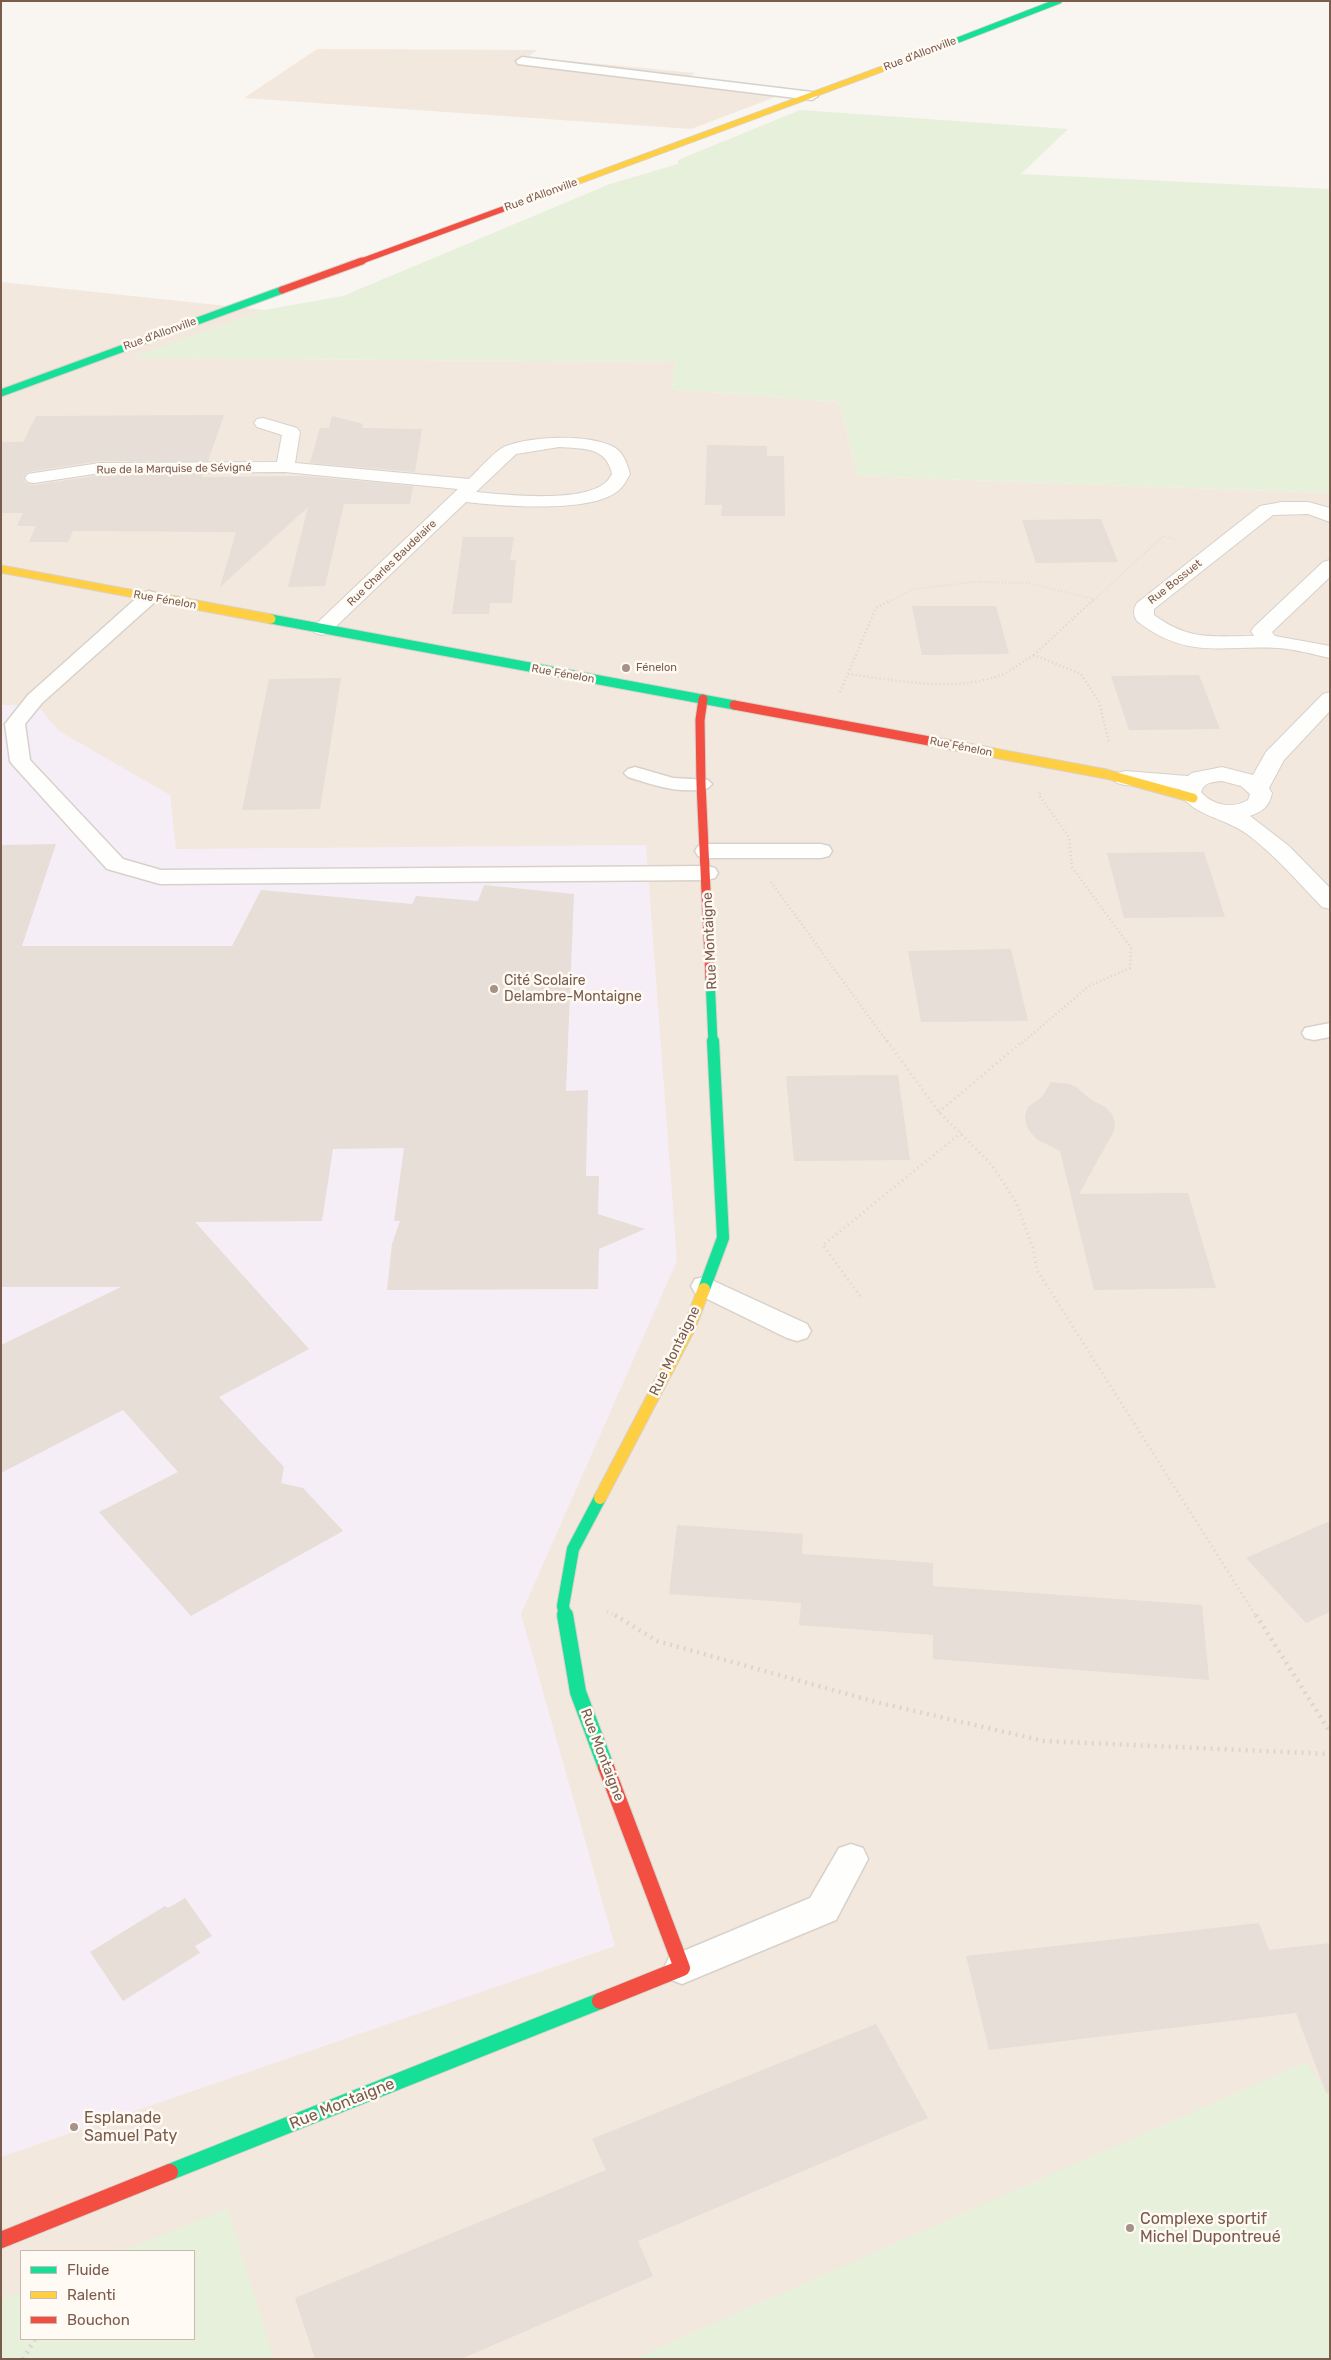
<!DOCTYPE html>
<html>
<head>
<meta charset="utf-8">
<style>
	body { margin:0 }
	#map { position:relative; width:1331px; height:2360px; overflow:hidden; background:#f9f5f0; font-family:Rubik,sans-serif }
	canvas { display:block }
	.frame { position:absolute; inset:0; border:2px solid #7a5c4d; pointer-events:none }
	.legend { position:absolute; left:20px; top:2250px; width:175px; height:90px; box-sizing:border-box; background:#fffaf3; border:1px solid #cabbb1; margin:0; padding:6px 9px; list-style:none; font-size:15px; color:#7a5c4d }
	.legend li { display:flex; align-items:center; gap:10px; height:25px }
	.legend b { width:25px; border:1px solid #cabbb1 }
</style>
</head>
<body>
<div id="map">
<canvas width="1331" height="2360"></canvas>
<div class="frame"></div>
<ul class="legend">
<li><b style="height:6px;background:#16e098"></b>Fluide</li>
<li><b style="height:6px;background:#ffcf43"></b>Ralenti</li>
<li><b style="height:6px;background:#f24e42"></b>Bouchon</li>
</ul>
</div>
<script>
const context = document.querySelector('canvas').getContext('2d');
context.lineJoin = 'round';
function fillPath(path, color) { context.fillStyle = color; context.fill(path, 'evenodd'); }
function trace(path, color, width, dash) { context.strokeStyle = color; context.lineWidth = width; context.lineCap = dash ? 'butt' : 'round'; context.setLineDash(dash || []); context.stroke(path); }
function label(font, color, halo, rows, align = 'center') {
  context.font = font + ' Rubik,sans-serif'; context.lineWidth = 5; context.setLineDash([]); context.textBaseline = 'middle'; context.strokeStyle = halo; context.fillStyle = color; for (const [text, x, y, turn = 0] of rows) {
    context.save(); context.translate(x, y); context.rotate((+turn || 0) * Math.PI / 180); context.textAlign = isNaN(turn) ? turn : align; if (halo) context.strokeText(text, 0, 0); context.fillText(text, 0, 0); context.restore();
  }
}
const residential = new Path2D(`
	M 317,49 L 537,50 L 528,57 L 695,73 L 688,78 L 786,93 L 691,129 L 244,98 Z
	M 1,282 L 264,310 L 133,358 L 675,362 L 672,389 L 839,402 L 858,476 L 1330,493 L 1330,2359 L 1,2359 ZM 21,2251 L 194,2251 L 194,2339 L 21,2339 Z`);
const education = new Path2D(`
	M 1,705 L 37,705 L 59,731 L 170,795 L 176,849 L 646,845 L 677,1261 L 521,1614 L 615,1946 L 1,2157 Z`);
const green = new Path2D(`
	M 800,110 L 1068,129 L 1021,174 L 1330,189 L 1330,493 L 858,476 L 839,402 L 672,389 L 675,362 L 131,358 L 264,310 L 343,296 L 610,184 L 678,164 L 678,160 Z
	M 1306,2062 L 1330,2097 L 1330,2359 L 633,2359 Z
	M 228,2209 L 274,2359 L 1,2359 L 1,2300 L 21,2292 L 21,2339 L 194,2339 L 194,2251 L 122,2251 Z`);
const building = new Path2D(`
	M 224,415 L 208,461 L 100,461 L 28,472 L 23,478 L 26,483 L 34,485 L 100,475 L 203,474 L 202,477 L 306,476 L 413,486 L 410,504 L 344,504 L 325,586 L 288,587 L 308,507 L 220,587 L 236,532 L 73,531 L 68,542 L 29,542 L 36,526 L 17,526 L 23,513 L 1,513 L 1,442 L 23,442 L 36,416 Z
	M 332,416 L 363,424 L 362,428 L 422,429 L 415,472 L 310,463 L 320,428 L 329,428 Z
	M 707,445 L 767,446 L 767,456 L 784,456 L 785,516 L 721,516 L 722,505 L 705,505 Z
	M 1101,519 L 1118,562 L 1036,563 L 1022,520 Z
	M 463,537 L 514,537 L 510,560 L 516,560 L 512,603 L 490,603 L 489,614 L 452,614 Z
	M 912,606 L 996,606 L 1009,654 L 922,655 Z
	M 1199,675 L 1220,729 L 1129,730 L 1111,676 Z
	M 341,678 L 320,809 L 242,810 L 269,679 Z
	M 56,844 L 22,946 L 232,946 L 261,890 L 412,904 L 416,896 L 478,901 L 484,885 L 574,894 L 566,1091 L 588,1090 L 586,1176 L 599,1176 L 598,1214 L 645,1229 L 599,1249 L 598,1289 L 387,1290 L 392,1244 L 400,1221 L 394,1221 L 404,1148 L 333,1149 L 322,1221 L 195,1222 L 309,1349 L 219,1397 L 284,1467 L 281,1483 L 303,1488 L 343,1531 L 191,1616 L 99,1512 L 178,1472 L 123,1410 L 1,1473 L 1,1345 L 121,1287 L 1,1287 L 1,845 Z
	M 1204,852 L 1225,917 L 1124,918 L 1107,853 Z
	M 1011,949 L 1028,1021 L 921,1022 L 908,951 Z
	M 898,1075 L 910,1160 L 794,1161 L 786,1076 Z
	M 1051,1082 L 1069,1084 L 1076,1087 L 1090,1099 L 1105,1107 L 1112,1114 L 1115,1123 L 1114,1131 L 1079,1194 L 1188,1193 L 1216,1288 L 1094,1290 L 1060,1151 L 1038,1140 L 1030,1132 L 1026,1124 L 1025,1116 L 1028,1107 L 1042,1097 Z
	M 1330,1521 L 1330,1612 L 1306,1623 L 1246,1558 Z
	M 677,1525 L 803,1534 L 802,1554 L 933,1563 L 933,1586 L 1202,1605 L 1209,1680 L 933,1659 L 933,1635 L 799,1625 L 801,1603 L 669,1594 Z
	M 185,1898 L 212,1936 L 195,1946 L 200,1953 L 123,2001 L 90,1952 L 165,1906 L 168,1908 Z
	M 1259,1923 L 1269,1950 L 1330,1943 L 1330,2092 L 1326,2093 L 1296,2013 L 989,2050 L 966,1956 Z
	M 876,2024 L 928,2118 L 638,2241 L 653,2276 L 461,2359 L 315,2359 L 295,2298 L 606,2170 L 592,2139 Z`);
const pathFar3 = new Path2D(`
	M 889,602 L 913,589 L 975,582 L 1028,583 L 1094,599
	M 1092,602 L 1163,536 L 1176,539`);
const pathFar2 = new Path2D(`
	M 1093,600 L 1034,655 L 1081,674 L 1099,702 L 1109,742
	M 848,674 C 897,680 954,693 1001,675 C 1013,670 1023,661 1034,655
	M 840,692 L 876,608 L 891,600
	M 771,882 L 888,1043
	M 1022,1043 L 1089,986 L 1130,968 L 1131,948 L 1072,867 L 1069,837 L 1039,795 L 1040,793`);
const pathFar1 = new Path2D(`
	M 887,1041 L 939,1112 L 991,1164 L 1016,1202 L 1033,1248 L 1037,1270 L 1256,1616
	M 939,1112 L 1023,1041
	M 860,1296 L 823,1245 L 961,1133
	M 607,1612 L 617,1616`);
const path = new Path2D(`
	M 615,1615 L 657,1641 L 876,1702 L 1044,1741 L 1330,1754
	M 1256,1615 L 1330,1732
	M 23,2359 L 35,2339`);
const lane = new Path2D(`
	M 522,57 L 812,92 L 818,96 L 812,100 L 518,64 L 516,61 Z
	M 149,591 L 156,593 L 158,597 L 156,601 L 42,703 L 25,724 L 30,760 L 123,859 L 161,870 L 707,866 L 715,868 L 718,873 L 715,878 L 707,880 L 160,884 L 107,869 L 13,765 L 10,761 L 5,724 L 28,695 L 142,593 Z
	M 635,767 L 673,778 L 708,780 L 712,784 L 708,788 C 681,795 654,785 628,777 L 624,773 L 628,769 Z
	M 706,844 L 821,844 L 829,846 L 832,851 L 829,856 L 821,858 L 706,858 L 698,856 L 695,851 L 698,846 Z
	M 1330,1023 L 1330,1037 L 1314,1040 L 1305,1038 L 1302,1033 L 1305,1028 Z
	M 705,1277 L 807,1324 L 811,1331 L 807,1338 L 797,1341 L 787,1338 L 695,1293 L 691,1286 L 695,1279 Z
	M 851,1844 L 863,1848 L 868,1859 L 836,1920 L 682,1984 L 669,1979 L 664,1968 L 669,1957 L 810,1898 L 839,1848 Z`);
const street = new Path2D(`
	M 263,418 L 297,428 L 300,432 L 295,463 L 469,479 C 478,471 495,450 506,446 C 533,436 586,434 612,446 C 623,451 627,463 630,474 C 627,479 624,486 619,490 C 593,514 500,506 466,502 L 329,633 L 322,635 L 315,633 L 312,629 L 315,625 L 458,489 L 285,472 L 100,473 L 34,483 L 28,482 L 25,478 L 28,474 L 34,473 L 100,463 L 277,462 L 282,435 L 257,427 L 254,423 L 257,419 ZM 559,447 C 583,449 606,446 612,474 C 610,477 608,481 605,483 C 581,503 507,495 476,492 L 516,454 Z
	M 1282,502 L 1308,502 L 1330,508 L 1330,522 L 1308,514 L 1273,515 L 1154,609 L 1154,615 C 1189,641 1213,636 1254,636 L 1251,631 L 1254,627 L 1323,562 L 1330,560 L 1330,577 L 1272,632 L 1275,636 L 1330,646 L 1330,658 C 1312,654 1295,649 1277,648 C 1220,645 1187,660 1137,621 C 1133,615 1133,609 1137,603 L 1260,506 Z
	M 1330,692 L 1330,711 L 1284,760 L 1269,788 L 1272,793 C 1269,807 1263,811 1250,816 L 1289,846 L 1330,888 L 1330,909 L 1322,907 C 1298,882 1275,855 1247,834 C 1223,817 1196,817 1179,793 L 1180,789 L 1125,785 L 1117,783 L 1114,778 L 1117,773 L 1125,771 L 1188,776 L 1192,773 L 1222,767 L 1253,775 L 1266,752 L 1323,694 ZM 1222,781 L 1241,786 L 1250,794 L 1248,800 C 1233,809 1213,806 1201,792 C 1204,782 1212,782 1222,781 Z`);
const fastFar4 = new Path2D(`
	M 909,59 L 1059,1`);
const fastFar3 = new Path2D(`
	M 1,393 L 282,290`);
const fastFar2 = new Path2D(`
	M 271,619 L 734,705
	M 710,978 L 713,1043`);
const fastFar1 = new Path2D(`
	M 704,1289 L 723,1238 L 713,1041
	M 565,1616 L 563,1606 L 573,1549 L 600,1498`);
const fast = new Path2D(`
	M 565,1615 L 578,1692 L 606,1767
	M 170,2172 L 600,2001`);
const slowFar3 = new Path2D(`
	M 563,187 L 909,59`);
const slowFar2 = new Path2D(`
	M 1,569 L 177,602`);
const slowFar1 = new Path2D(`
	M 170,600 L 271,619
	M 951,745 L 1106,774 L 1193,798`);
const slow = new Path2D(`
	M 600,1498 L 689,1328 L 704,1289`);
const jamFar3 = new Path2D(`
	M 359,262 L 563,187`);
const jamFar2 = new Path2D(`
	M 282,290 L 362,261`);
const jamFar1 = new Path2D(`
	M 703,699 L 700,720 L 701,784 L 710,978
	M 734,705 L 951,745`);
const jam = new Path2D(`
	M 600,2001 L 682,1968 L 606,1767
	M 1,2240 L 170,2172`);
const markers = [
	[626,668,5,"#a69286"],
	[494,989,5,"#a69286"],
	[74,2127,5,"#a69286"],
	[1130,2228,5,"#a69286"]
];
const farStreetnames = [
	["Rue d'Allonville",920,54,-21],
	["Rue d'Allonville",541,195,-20],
	["Rue d'Allonville",160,334,-20],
	["Rue de la Marquise de Sévigné",174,469,-1],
	["Rue Charles Baudelaire",392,563,-44],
	["Rue Bossuet",1175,582,-38],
	["Rue Fénelon",165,600,10],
	["Rue Fénelon",563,674,10],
	["Rue Fénelon",961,747,11]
];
const farPoinames = [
	["Fénelon",636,668]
];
const streetNames = [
	["Rue Montaigne",710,941,-93],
	["Rue Montaigne",675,1351,-64],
	["Rue Montaigne",602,1755,69]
];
const poiNames = [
	["Cité Scolaire",504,981],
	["Delambre-Montaigne",504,997]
];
const nearStreetnames = [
	["Rue Montaigne",342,2104,-22]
];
const nearPoinames = [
	["Esplanade",84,2118],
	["Samuel Paty",84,2136],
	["Complexe sportif",1140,2219],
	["Michel Dupontreué",1140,2237]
];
fillPath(residential, '#f2e8de');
fillPath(education, '#f6eef6');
fillPath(green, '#e7f0db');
fillPath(building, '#e6ded7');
trace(lane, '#d7d1cb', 3);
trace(street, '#d7d1cb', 2);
trace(fastFar4, '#d9d2cb', 7);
trace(fastFar3, '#d9d2cb', 9);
trace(fastFar2, '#d9d2cb', 11);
trace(fastFar1, '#d9d2cb', 14);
trace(fast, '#d9d2cb', 18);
trace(slowFar3, '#d9d2cb', 7);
trace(slowFar2, '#d9d2cb', 9);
trace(slowFar1, '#d9d2cb', 11);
trace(slow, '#d9d2cb', 14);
trace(jamFar3, '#d9d2cb', 7);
trace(jamFar2, '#d9d2cb', 9);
trace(jamFar1, '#d9d2cb', 11);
trace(jam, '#d9d2cb', 18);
trace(pathFar3, '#dcd5d0', 2, [0.5, 2.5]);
trace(pathFar2, '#dcd5d0', 2.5, [1, 3]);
trace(pathFar1, '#dcd5d0', 3, [1, 4]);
trace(path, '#dcd5d0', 4.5, [2, 5]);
fillPath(lane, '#fefefd');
fillPath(street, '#fefefd');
trace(fastFar4, '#16e098', 5.5);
trace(fastFar3, '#16e098', 7);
trace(fastFar2, '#16e098', 9);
trace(fastFar1, '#16e098', 12);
trace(fast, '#16e098', 16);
trace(slowFar3, '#ffcf43', 5.5);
trace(slowFar2, '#ffcf43', 7);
trace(slowFar1, '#ffcf43', 9);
trace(slow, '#ffcf43', 12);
trace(jamFar3, '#f24e42', 5.5);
trace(jamFar2, '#f24e42', 7);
trace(jamFar1, '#f24e42', 9);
trace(jam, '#f24e42', 16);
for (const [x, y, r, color] of markers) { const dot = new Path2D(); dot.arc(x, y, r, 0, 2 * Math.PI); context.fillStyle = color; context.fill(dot); trace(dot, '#fffaf3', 2); }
label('11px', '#7a5c4d', '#fffaf3', farStreetnames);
label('11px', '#7a5c4d', '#fffaf3', farPoinames, 'left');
label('14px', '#7a5c4d', '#fffaf3', streetNames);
label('14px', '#7a5c4d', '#fffaf3', poiNames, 'left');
label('16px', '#7a5c4d', '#fffaf3', nearStreetnames);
label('16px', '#7a5c4d', '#fffaf3', nearPoinames, 'left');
</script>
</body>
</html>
